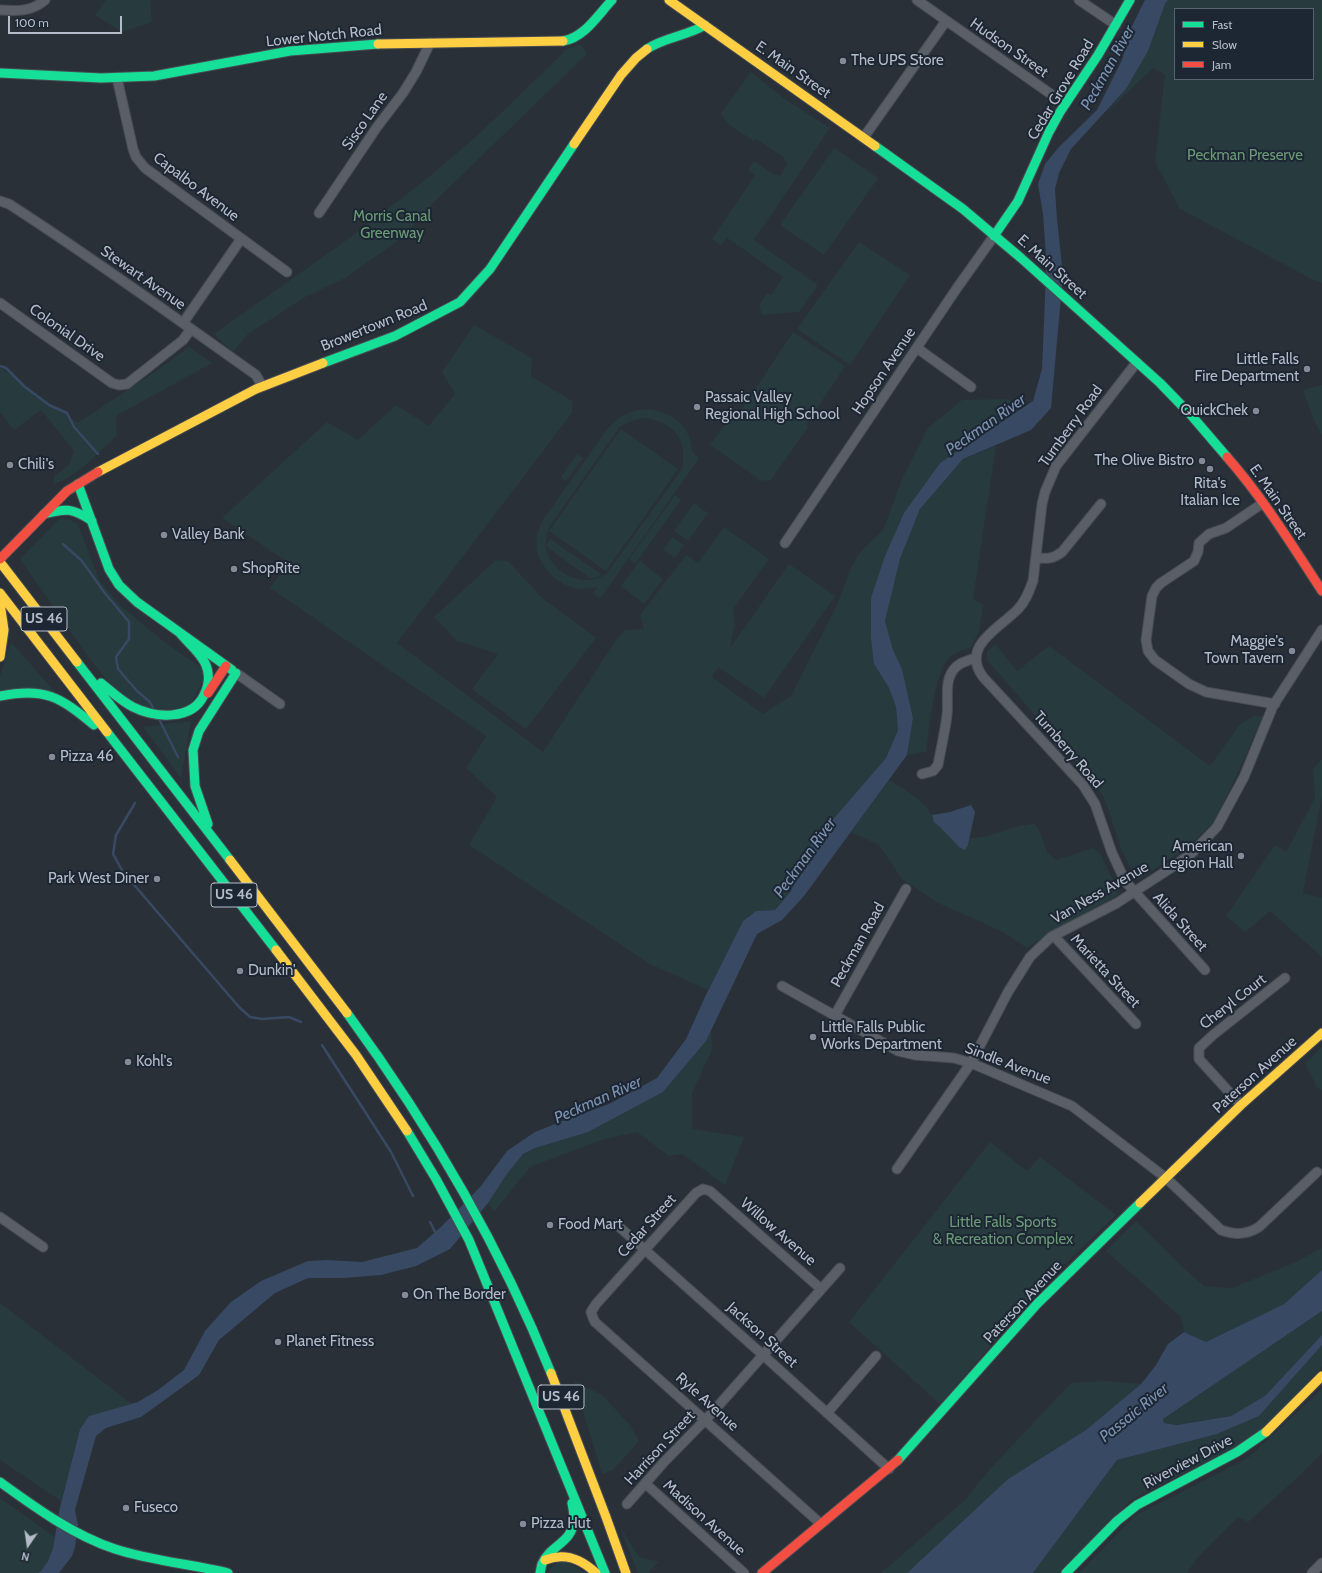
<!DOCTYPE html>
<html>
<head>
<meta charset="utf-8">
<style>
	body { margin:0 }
	#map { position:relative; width:1322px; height:1573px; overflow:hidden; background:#2a3038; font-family:Cabin,sans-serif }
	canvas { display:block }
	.legend { position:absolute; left:1174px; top:8px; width:140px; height:72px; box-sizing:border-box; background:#1d2633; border:1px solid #59626f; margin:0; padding:5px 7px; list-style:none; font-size:12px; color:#b4bcc9 }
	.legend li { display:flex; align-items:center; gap:8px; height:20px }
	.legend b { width:20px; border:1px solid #59626f }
	.north { position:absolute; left:8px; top:1525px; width:40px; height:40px; -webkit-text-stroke:3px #1d2633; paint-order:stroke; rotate:193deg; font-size:11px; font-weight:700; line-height:16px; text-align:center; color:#b4bcc9 }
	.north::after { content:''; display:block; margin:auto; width:14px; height:18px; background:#b4bcc9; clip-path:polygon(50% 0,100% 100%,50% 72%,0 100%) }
	.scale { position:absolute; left:8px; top:16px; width:114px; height:18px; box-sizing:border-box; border:2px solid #b4bcc9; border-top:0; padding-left:5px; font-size:12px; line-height:14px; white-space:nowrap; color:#b4bcc9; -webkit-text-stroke:3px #1d2633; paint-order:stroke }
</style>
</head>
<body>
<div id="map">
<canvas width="1322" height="1573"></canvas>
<ul class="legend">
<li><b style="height:5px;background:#16e098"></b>Fast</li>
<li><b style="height:5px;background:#ffcf43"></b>Slow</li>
<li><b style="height:5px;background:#f24e42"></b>Jam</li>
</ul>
<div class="north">N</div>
<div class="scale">100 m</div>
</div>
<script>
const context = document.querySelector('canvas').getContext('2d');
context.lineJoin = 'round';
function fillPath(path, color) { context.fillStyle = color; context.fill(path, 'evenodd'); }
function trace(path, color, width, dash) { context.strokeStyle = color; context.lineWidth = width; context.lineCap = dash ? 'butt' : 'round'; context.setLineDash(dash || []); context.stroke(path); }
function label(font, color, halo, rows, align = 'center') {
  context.font = font + ' Cabin,sans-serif'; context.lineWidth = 4; context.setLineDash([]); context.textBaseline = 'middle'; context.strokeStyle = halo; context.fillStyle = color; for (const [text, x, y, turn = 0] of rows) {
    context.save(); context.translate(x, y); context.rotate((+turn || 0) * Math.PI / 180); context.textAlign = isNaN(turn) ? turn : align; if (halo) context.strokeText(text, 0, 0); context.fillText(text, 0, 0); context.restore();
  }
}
const green = new Path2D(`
	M 106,0 L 150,0 L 152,22 L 122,32 L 95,15 Z
	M 1168,0 L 1322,0 L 1322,283 L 1312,279 L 1180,209 L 1155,162 L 1165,75 L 1153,68 L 1104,115 L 1126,89 L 1165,4 ZM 1175,9 L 1313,9 L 1313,79 L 1175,79 Z
	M 581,44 L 587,54 L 434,202 L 402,238 L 345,278 L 305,297 L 248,334 L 233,352 L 214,334 C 287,282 361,232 431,175 C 478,137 521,94 564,52 L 564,50 Z
	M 751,72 L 785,99 L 830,128 L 754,240 L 818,285 L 799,312 L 762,315 L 759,305 L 767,293 L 771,295 L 783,277 L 727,238 L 721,245 L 712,239 L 755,175 L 748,170 L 754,161 L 775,175 L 776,174 L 780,176 L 788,163 L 784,160 L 785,158 L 756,139 L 754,141 L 728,124 L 721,113 Z
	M 834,148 L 878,178 L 824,255 L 780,225 Z
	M 859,242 L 910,275 L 850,365 L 797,329 Z
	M 474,325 L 532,358 L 531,376 L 572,401 L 572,413 L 397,643 L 543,752 L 616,640 L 625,630 L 644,629 L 640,615 L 686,555 L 698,563 L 724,527 L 769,559 L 733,609 L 735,622 L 730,648 L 789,564 L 835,596 L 764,698 L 718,667 L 712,677 L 763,714 L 791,696 L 836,607 L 852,566 L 861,551 L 883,530 L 903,477 L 928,428 L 962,400 L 1006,399 L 1026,405 L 940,463 L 904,513 L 874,664 L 889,688 L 896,707 L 898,730 L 886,758 L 810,846 L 791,891 L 775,910 L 756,911 L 743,921 L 708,990 L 650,964 L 469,845 L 497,797 L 466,768 L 486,736 L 270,588 L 289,563 L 222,518 L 327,422 L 358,440 L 396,405 L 429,426 L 455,394 L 442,372 Z
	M 793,332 L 845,366 L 806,425 L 808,427 L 771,480 L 762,481 L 710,445 L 730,418 L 742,409 Z
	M 189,347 L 212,363 L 116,416 L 117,435 C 98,453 78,477 53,484 L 55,475 L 69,465 L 74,451 L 41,410 L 14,430 L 0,412 L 0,367 L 78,423 L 156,371 Z
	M 1322,385 L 1322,435 L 1315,422 L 1303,390 Z
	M 645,409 C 665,411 683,419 690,439 C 693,449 690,451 699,458 L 600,599 L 593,594 L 597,587 C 590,588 583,590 575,588 C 552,583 532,559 537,535 C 538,531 540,527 541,523 L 605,432 C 616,418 627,411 645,409 ZM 645,418 C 674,422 688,440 682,469 L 607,573 C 604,575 600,578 596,579 C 575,584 550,570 546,548 C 545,541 547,534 549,527 L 619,428 C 627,422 635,419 645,418 Z
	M 621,429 L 678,469 L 606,571 L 549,531 Z
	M 996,446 L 973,599 L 983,605 L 979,632 L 971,647 C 963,650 955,652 949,658 C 934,672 929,731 926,752 L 907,755 L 913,718 L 902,669 L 893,650 L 885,621 L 900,559 L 920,509 L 963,459 Z
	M 577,454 L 583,458 L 566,481 L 561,477 Z
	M 675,495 L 681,500 L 635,564 L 629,559 Z
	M 694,503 L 708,513 L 688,541 L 674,531 Z
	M 60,518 L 67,519 L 77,523 L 100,581 L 120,605 L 163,641 L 202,668 L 204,679 L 188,709 L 148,708 L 116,692 L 87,655 L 20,559 Z
	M 672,537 L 684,545 L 675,558 L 663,550 Z
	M 550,539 L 601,574 L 597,578 L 590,578 L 548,548 L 546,545 Z
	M 496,560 L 508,561 L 541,597 L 596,638 L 526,729 L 472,689 L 498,654 L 457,641 L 434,617 Z
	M 640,561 L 663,579 L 644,604 L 621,586 Z
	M 11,642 L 56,693 L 0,692 L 0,676 Z
	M 995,644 L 1017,671 L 1049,646 L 1210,766 L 1240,724 L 1254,716 L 1263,716 L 1234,781 L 1215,820 L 1188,847 L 1138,880 L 1122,851 L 1104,797 L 1089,777 L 987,660 L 987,652 Z
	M 191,721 L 181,778 L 143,727 Z
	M 1322,759 L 1322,796 L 1303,893 L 1322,898 L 1322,957 L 1270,911 L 1245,932 L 1226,916 L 1275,845 L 1286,852 L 1315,798 L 1313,769 Z
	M 889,780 C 905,791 930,802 934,822 L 968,845 L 970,838 C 993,838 1011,825 1034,824 L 1038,828 L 1048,853 L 1056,860 L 1093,848 L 1100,853 L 1110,874 L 1120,890 L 1117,896 L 1054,930 L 1027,948 L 1003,932 L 938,903 L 902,879 L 879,845 L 851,832 Z
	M 711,1031 L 712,1050 L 692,1093 L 692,1129 L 744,1137 L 725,1185 L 682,1154 L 669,1156 L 637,1132 L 601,1140 L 530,1167 L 494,1212 L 488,1203 L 507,1174 L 523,1154 L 663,1092 L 699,1049 Z
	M 1322,1047 L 1322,1091 L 1317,1087 L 1305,1063 Z
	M 990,1142 L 1027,1171 L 1040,1157 L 1116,1215 L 1048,1280 L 940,1404 L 849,1322 Z
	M 1136,1221 L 1191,1275 L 1204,1286 L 1232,1288 L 1296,1262 L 1322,1248 L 1322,1270 L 1284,1304 L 1206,1342 L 1184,1332 L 1181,1317 L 1106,1251 Z
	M 0,1303 L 132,1404 L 89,1416 L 80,1429 L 61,1501 L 0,1460 Z
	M 1322,1311 L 1322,1335 L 1265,1397 L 1231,1416 L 1177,1425 L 1163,1423 L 1162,1419 Z
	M 1322,1345 L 1322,1367 L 1277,1416 L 1248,1441 L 1131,1500 L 1061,1573 L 1033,1573 L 1117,1460 L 1217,1434 L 1259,1416 Z
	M 574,1381 L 602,1395 L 630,1425 L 639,1441 L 613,1470 L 602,1474 Z
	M 1105,1381 L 1141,1384 L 1086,1430 L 1008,1479 L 907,1573 L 881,1573 L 964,1501 L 991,1468 L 1071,1383 Z
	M 1322,1389 L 1322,1453 L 1297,1478 L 1248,1522 L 1238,1517 L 1197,1558 L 1187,1573 L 1079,1573 L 1136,1515 L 1248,1458 Z
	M 0,1498 L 55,1537 C 53,1549 50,1566 38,1573 L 0,1573 Z
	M 619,1525 L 639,1557 L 659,1562 L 649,1571 L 650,1573 L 638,1573 Z
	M 567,1561 L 584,1573 L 548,1573 C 552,1564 557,1562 567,1561 Z`);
const water = new Path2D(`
	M 1145,0 L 1168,0 L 1165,4 L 1148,51 L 1126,89 L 1071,149 L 1059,173 L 1055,189 L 1057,219 L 1063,275 L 1051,408 L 1031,430 L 963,459 L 920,509 L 900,559 L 885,621 L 893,650 L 902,669 L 913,718 L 907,755 L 804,896 L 782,920 L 757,934 L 706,1041 L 663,1092 L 588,1132 L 535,1148 L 523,1154 L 507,1174 L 488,1203 L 450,1249 L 416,1266 L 381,1275 L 344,1278 L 308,1278 L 275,1293 L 219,1340 L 199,1375 L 141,1417 L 106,1428 L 96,1436 L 75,1510 L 78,1525 L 75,1547 L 72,1556 L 59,1573 L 38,1573 L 41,1571 L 48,1561 L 53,1548 L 60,1507 L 80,1429 L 89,1416 L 138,1402 L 158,1390 L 184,1370 L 205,1331 L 231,1302 L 261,1281 L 308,1261 L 328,1260 L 362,1262 L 417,1248 L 442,1226 L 481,1186 L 507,1151 L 535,1132 L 575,1116 L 609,1104 L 657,1078 L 686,1039 L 705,997 L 743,921 L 756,911 L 775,910 L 791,891 L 810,846 L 886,758 L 898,730 L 896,707 L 889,688 L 874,664 L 871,638 L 871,598 L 885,556 L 904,513 L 940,463 L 1033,401 L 1042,369 L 1045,298 L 1046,256 L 1043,214 L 1038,184 L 1045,164 L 1059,147 L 1097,110 L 1122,60 L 1130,30 Z
	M 971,805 L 975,812 L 968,845 L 965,850 L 960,848 L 940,827 L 934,822 L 932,815 L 950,812 Z
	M 1322,1270 L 1322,1311 L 1163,1419 L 1164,1423 L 1177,1425 L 1231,1416 L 1265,1396 L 1322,1335 L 1322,1345 L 1259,1416 L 1217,1434 L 1117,1460 L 1033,1573 L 907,1573 L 1008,1479 L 1086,1430 L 1141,1384 L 1156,1365 L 1168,1344 L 1184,1332 L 1206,1342 L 1284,1304 Z`);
const stream = new Path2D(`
	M 0,366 L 6,368 L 25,387 L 49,405 L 67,413 L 74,427 L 98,454
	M 63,544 L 82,561 L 104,592 L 129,622 L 129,639 L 116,657 L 118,669 L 137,691 L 150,702 L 153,708
	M 160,721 L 178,757
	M 135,803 L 116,835 L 113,854 L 123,872 L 239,1007 L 250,1017 L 262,1019 L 289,1017 L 301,1022
	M 322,1045 L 391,1152 L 413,1196
	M 430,1222 L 436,1234`);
const street = new Path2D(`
	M 917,0 L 1065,104
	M 1079,0 L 1116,25
	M 0,10 C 16,11 32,12 45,0
	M 117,78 L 133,149 L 136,157 L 145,168 L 287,272
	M 864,137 L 946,21
	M 0,201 L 9,204 C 93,258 174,317 256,375 L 262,386
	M 319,213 L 377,127 L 403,93 L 416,72 L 430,43
	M 0,303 L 112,383 L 119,385 L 127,384 L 183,340 L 191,329
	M 183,323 L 241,239
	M 917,348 L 971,387
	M 1137,362 L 1056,466 L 1045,492 L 1042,504 L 1033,581 C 1029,591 1026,601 1018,609 C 1000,628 960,646 983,677 L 1083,785 L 1095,804 L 1112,853 L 1125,881 L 1205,970
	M 1263,503 L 1226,528 L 1209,534 L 1199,543 L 1198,552 L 1194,561 L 1161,583 L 1156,588 L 1152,596 L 1146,640 L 1148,651 L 1155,660 L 1189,684 L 1206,692 L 1275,704
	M 785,543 L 957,288 L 994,236
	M 1036,557 C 1047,560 1054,558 1062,552 L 1101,504
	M 236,673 L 280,704
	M 922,774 L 933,771 L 938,765 C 941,748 945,732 947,715 C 949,700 943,679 956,667 C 961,662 969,660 976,658
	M 1054,936 L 1136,1024
	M 782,986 L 898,1051 L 915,1055 L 954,1058 L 971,1063 L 1072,1106 L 1166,1178 L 1221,1230 C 1235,1235 1246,1235 1259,1227 L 1317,1172
	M 835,1015 L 906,889
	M 1241,1105 L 1199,1059 L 1199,1048 L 1213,1035 L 1285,978
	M 897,1169 L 971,1063 L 1008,992 L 1030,957 L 1051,937 L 1117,903 L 1177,864 L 1193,852 L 1217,827 L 1244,777 L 1273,706 L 1322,630
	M 0,1217 L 43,1247
	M 616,1224 L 763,1355 L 889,1469
	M 821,1289 L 710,1191 L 703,1189 L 696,1193 L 596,1304 L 591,1312 L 593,1318 L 595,1322 L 821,1524
	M 827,1413 L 876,1356
	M 646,1484 L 744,1573
	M 627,1504 L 664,1462 L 711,1414 L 840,1268
	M 1312,1573 L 1322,1563`);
const fast = new Path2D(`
	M 563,41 C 584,38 598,15 612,0
	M 647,49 C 665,37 687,36 705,25
	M 0,73 L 101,78 L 154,76 L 290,51 L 378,44
	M 875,146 L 963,209 L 1021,258 L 1160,383 L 1191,415 L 1227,457
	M 994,236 L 1018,201 L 1049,132 L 1060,112 L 1098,55 L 1130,0
	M 323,363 L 395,336 L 460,302 L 490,269 L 574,144
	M 78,484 L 109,569 L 119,585 L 137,602 L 232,670
	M 44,514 C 66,508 73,508 92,521
	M 77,662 L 230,860
	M 101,683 C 111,691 121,701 133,707 C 155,718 192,721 204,695 C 209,685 210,673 205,663 C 199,651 187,642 179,632
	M 0,696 C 45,687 60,697 94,725
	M 107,732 L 276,950
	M 208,824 L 195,786 L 193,750 L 199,731 L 236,673
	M 347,1013 C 429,1125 499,1244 551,1373
	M 407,1131 L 436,1179 L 469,1240 L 605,1573
	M 898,1460 L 1037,1304 L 1140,1203
	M 0,1482 C 36,1508 73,1535 115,1549 C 152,1561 191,1564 228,1573
	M 540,1573 C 541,1570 541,1567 542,1564 C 550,1545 573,1543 574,1519 C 574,1514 573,1508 572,1503
	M 1066,1573 L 1117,1521 L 1137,1505 L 1237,1452 L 1266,1432`);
const slow = new Path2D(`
	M 669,0 L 875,146
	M 378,44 L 563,41
	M 574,144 L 621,75 L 636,58 L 647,49
	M 98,472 L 256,389 L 323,363
	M 0,562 L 77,662
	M 0,593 L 107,732
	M 0,603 L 4,630 L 0,657
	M 230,860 L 347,1013
	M 276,950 L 356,1055 L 407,1131
	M 1140,1203 L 1241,1105 L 1322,1033
	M 551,1373 L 606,1517 L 626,1573
	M 1266,1432 L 1322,1376
	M 545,1560 C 565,1552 581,1559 596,1573`);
const jam = new Path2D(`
	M 1227,457 C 1263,498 1292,545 1322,591
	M 0,559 L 67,491 L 98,472
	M 208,693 L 226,666
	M 762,1573 L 898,1460`);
const markers = [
	[843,61,4,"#848b96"],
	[1307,369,4,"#848b96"],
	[697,407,4,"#848b96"],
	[1256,411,4,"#848b96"],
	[1202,461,4,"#848b96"],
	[10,465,4,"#848b96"],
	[1210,469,4,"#848b96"],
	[164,535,4,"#848b96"],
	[234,569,4,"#848b96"],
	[1292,651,4,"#848b96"],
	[52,757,4,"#848b96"],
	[1241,856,4,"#848b96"],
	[157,879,4,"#848b96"],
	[240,971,4,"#848b96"],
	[813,1037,4,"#848b96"],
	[128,1062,4,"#848b96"],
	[550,1225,4,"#848b96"],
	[405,1295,4,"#848b96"],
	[278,1342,4,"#848b96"],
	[126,1508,4,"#848b96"],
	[523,1524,4,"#848b96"]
];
const shields = [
	[44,619,46],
	[234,895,46],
	[561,1397,46]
];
const shieldNames = [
	["US 46",44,619],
	["US 46",234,895],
	["US 46",561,1397]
];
const streetNames = [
	["Lower Notch Road",324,36,-6],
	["Hudson Street",1009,48,35],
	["E. Main Street",793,70,35],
	["Cedar Grove Road",1061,90,-59],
	["Sisco Lane",365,121,-55],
	["Capalbo Avenue",196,187,37],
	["E. Main Street",1052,267,42],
	["Stewart Avenue",143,278,35],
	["Browertown Road",374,326,-22],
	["Colonial Drive",67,333,35],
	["Hopson Avenue",884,371,-56],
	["Turnberry Road",1071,426,-54],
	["E. Main Street",1278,502,55],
	["Turnberry Road",1068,750,49],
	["Van Ness Avenue",1100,893,-30],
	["Alida Street",1180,922,48],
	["Peckman Road",858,945,-61],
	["Marietta Street",1105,971,47],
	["Cheryl Court",1233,1002,-38],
	["Sindle Avenue",1008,1064,21],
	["Paterson Avenue",1255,1075,-42],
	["Cedar Street",647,1226,-48],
	["Willow Avenue",778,1232,41],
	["Paterson Avenue",1023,1302,-47],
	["Jackson Street",762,1335,42],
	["Ryle Avenue",707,1402,42],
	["Harrison Street",660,1448,-47],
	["Riverview Drive",1188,1462,-28],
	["Madison Avenue",704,1518,42]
];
const poiNames = [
	["The UPS Store",851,61],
	["Little Falls",1299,360,"right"],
	["Fire Department",1299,377,"right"],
	["Passaic Valley",705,398],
	["Regional High School",705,415],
	["QuickChek",1248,411,"right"],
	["The Olive Bistro",1194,461,"right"],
	["Chili's",18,465],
	["Rita's",1210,484,"center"],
	["Italian Ice",1210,501,"center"],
	["Valley Bank",172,535],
	["ShopRite",242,569],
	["Maggie's",1284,642,"right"],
	["Town Tavern",1284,659,"right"],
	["Pizza 46",60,757],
	["American",1233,847,"right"],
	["Legion Hall",1233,864,"right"],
	["Park West Diner",149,879,"right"],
	["Dunkin'",248,971],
	["Little Falls Public",821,1028],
	["Works Department",821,1045],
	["Kohl's",136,1062],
	["Food Mart",558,1225],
	["On The Border",413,1295],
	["Planet Fitness",286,1342],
	["Fuseco",134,1508],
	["Pizza Hut",531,1524]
];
const parkNames = [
	["Peckman Preserve",1245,156],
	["Morris Canal",392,217],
	["Greenway",392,234],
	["Little Falls Sports",1003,1223],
	["& Recreation Complex",1003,1240]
];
const waterNames = [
	["Peckman River",1108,68,-61],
	["Peckman River",986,425,-35],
	["Peckman River",805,858,-54],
	["Peckman River",598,1100,-24],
	["Passaic River",1134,1413,-39]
];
fillPath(green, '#273a3e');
fillPath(water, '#384963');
trace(stream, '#384963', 2.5);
trace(street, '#484c53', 11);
trace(fast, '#484c53', 11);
trace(slow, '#484c53', 11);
trace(jam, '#484c53', 11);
trace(street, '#5a5e66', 9);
trace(fast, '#16e098', 9);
trace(slow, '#ffcf43', 9);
trace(jam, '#f24e42', 9);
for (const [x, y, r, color] of markers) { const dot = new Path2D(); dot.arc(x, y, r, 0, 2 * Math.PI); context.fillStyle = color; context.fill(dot); trace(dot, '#1d2633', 1.5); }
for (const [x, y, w] of shields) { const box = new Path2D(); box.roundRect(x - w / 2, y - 12, w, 24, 3); context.fillStyle = '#1d2633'; context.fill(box); trace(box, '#b4bcc9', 1); }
label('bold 14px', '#b4bcc9', null, shieldNames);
label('15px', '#b4bcc9', '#1d2633', streetNames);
label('15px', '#b4bcc9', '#1d2633', poiNames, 'left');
label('15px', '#6b9a76', '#1d2633', parkNames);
label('italic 16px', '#7c92b1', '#1d2633', waterNames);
</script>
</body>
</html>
